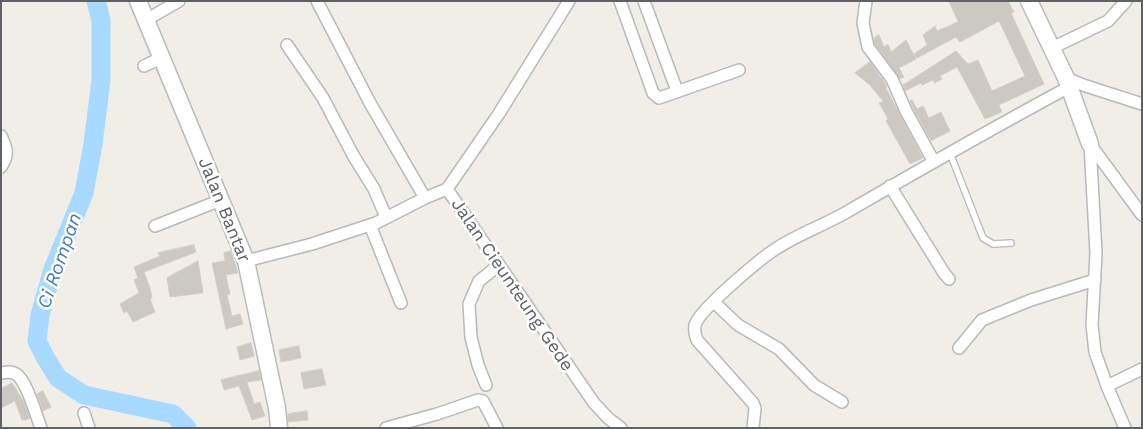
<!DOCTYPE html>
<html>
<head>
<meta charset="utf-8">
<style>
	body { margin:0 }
	#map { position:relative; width:1143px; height:429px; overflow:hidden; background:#f0eee6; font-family:"Work Sans",sans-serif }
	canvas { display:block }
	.frame { position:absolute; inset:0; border:2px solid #5e6267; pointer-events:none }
</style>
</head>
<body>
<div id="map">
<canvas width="1143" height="429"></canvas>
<div class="frame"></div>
</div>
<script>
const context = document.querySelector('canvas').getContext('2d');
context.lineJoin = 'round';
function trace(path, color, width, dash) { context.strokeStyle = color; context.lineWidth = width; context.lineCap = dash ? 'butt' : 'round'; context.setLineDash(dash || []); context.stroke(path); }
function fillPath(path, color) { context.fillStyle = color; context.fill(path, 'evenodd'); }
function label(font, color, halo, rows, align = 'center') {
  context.font = font + ' "Work Sans",sans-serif'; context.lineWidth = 5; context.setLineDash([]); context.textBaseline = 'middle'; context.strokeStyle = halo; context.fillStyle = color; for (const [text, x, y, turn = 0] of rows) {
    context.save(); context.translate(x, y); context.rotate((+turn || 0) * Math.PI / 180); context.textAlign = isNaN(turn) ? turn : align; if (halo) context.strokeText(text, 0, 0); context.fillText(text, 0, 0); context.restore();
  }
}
const river = new Path2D(`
	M 96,1 L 101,20 L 101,80 L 93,144 L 84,193 L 53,269 L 40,315 L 37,341 L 45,357 L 58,378 L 84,395 L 173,414 L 187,428`);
const building = new Path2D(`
	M 949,1 L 1008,1 L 1014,12 L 1011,13 L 1044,84 L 999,105 L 1002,112 L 985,119 L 957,67 L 940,76 L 942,79 L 935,83 L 933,80 L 922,85 L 921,83 L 905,91 L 903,85 L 956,51 L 968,64 L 978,60 L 992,91 L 1025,76 L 999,21 L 960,42 L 956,37 L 917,58 L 914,54 L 927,45 L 923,35 L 935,26 L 937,31 L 958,22 Z
	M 879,35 L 884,47 L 888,44 L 891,52 L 906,40 L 916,59 L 899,68 L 904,77 L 900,79 L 875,44 L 874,38 Z
	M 870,62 L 885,83 L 887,87 L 886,88 L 923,158 L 910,164 L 886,121 L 888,119 L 879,103 L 883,101 L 870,85 L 855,73 Z
	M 912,100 L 917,109 L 923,106 L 929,118 L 941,112 L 950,131 L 931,141 L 913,108 L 910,101 Z
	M 194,245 L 196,252 L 144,272 L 150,288 L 152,298 L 150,299 L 155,312 L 133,322 L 127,311 L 124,313 L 120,304 L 139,293 L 134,280 L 138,278 L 134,267 L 160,256 L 158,253 Z
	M 231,251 L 238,273 L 226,275 L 230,294 L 227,295 L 232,316 L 240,314 L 243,324 L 226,329 L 212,263 L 225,261 L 224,253 Z
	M 198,261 L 203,293 L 170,297 L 167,278 Z
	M 251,343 L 254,356 L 240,360 L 237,347 Z
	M 299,346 L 301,358 L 281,362 L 279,350 Z
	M 322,369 L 326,385 L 304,389 L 301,373 Z
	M 259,371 L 261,380 L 247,382 L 254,404 L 260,402 L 265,416 L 252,420 L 239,386 L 224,390 L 221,380 Z
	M 12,383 L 24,402 L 30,418 L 26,420 L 22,420 L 15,401 L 1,408 L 1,389 Z
	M 43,391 L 51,407 L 43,411 L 37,394 Z
	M 307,411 L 308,420 L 288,422 L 288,414 Z`);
const lane = new Path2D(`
	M 950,153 L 983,238 L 993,244 L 1011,243`);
const street = new Path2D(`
	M 317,1 L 370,103 L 425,198
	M 620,1 L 653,93 L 659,98 L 739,70
	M 644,1 L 677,91
	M 866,1 L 863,23 L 868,47 L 892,79 L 906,111 L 934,162
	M 146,20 L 179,1
	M 287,45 L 323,98 L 353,155 L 374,189 L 386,217
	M 1052,48 L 1108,21 L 1126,1
	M 144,66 L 161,58
	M 1066,78 L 1086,86 L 1142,104
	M 1,136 C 7,148 9,155 1,167
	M 1090,144 L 1096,253 L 1092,325 L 1095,352 L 1107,386 L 1125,428
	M 1090,144 L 1142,215
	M 890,186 L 944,273 L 949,279
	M 447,189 L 594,403 L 608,418 L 621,428
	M 370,225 L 401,303
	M 155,226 L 221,200
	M 246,261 L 312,244 L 376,223 L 425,198 L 447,189 L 498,115 L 569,1
	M 714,302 L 738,325 L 779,349 L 814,385 L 842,402
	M 959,348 L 982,320 L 1031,300 L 1095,280
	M 1,373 C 7,372 11,371 16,374 C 27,381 36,415 41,428
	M 486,385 L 478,365 L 471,337 L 469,304 L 479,281 L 499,265
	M 1107,386 L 1142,369
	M 84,413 L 89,428
	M 386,428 L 437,414 L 478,400 L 483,401 L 497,428
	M 753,428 L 755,408 L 753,403 L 697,340 C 695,335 694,331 695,325 C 699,310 759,260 774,250 C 796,235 822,226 845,213 C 919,170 993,128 1069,87`);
const secondary = new Path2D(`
	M 138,1 L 246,261 L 277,408 L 279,428
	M 1029,1 L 1066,78 L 1090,144`);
const streetNames = [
	["Jalan Bantar",224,210,68],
	["Jalan Cieunteung Gede",512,285,56]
];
const waterNames = [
	["Ci Rompan",60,261,-71]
];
trace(river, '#a8daff', 19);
fillPath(building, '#ccc9c3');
trace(building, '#d5d0c5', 1);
trace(lane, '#b7b9bd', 8);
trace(street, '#b7b9bd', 14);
trace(secondary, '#b8bbc0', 19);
trace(lane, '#fff', 5.5);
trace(street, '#fff', 11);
trace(secondary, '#fff', 16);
label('18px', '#5e6267', '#fff', streetNames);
label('italic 19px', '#427ab2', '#fff', waterNames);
</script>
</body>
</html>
